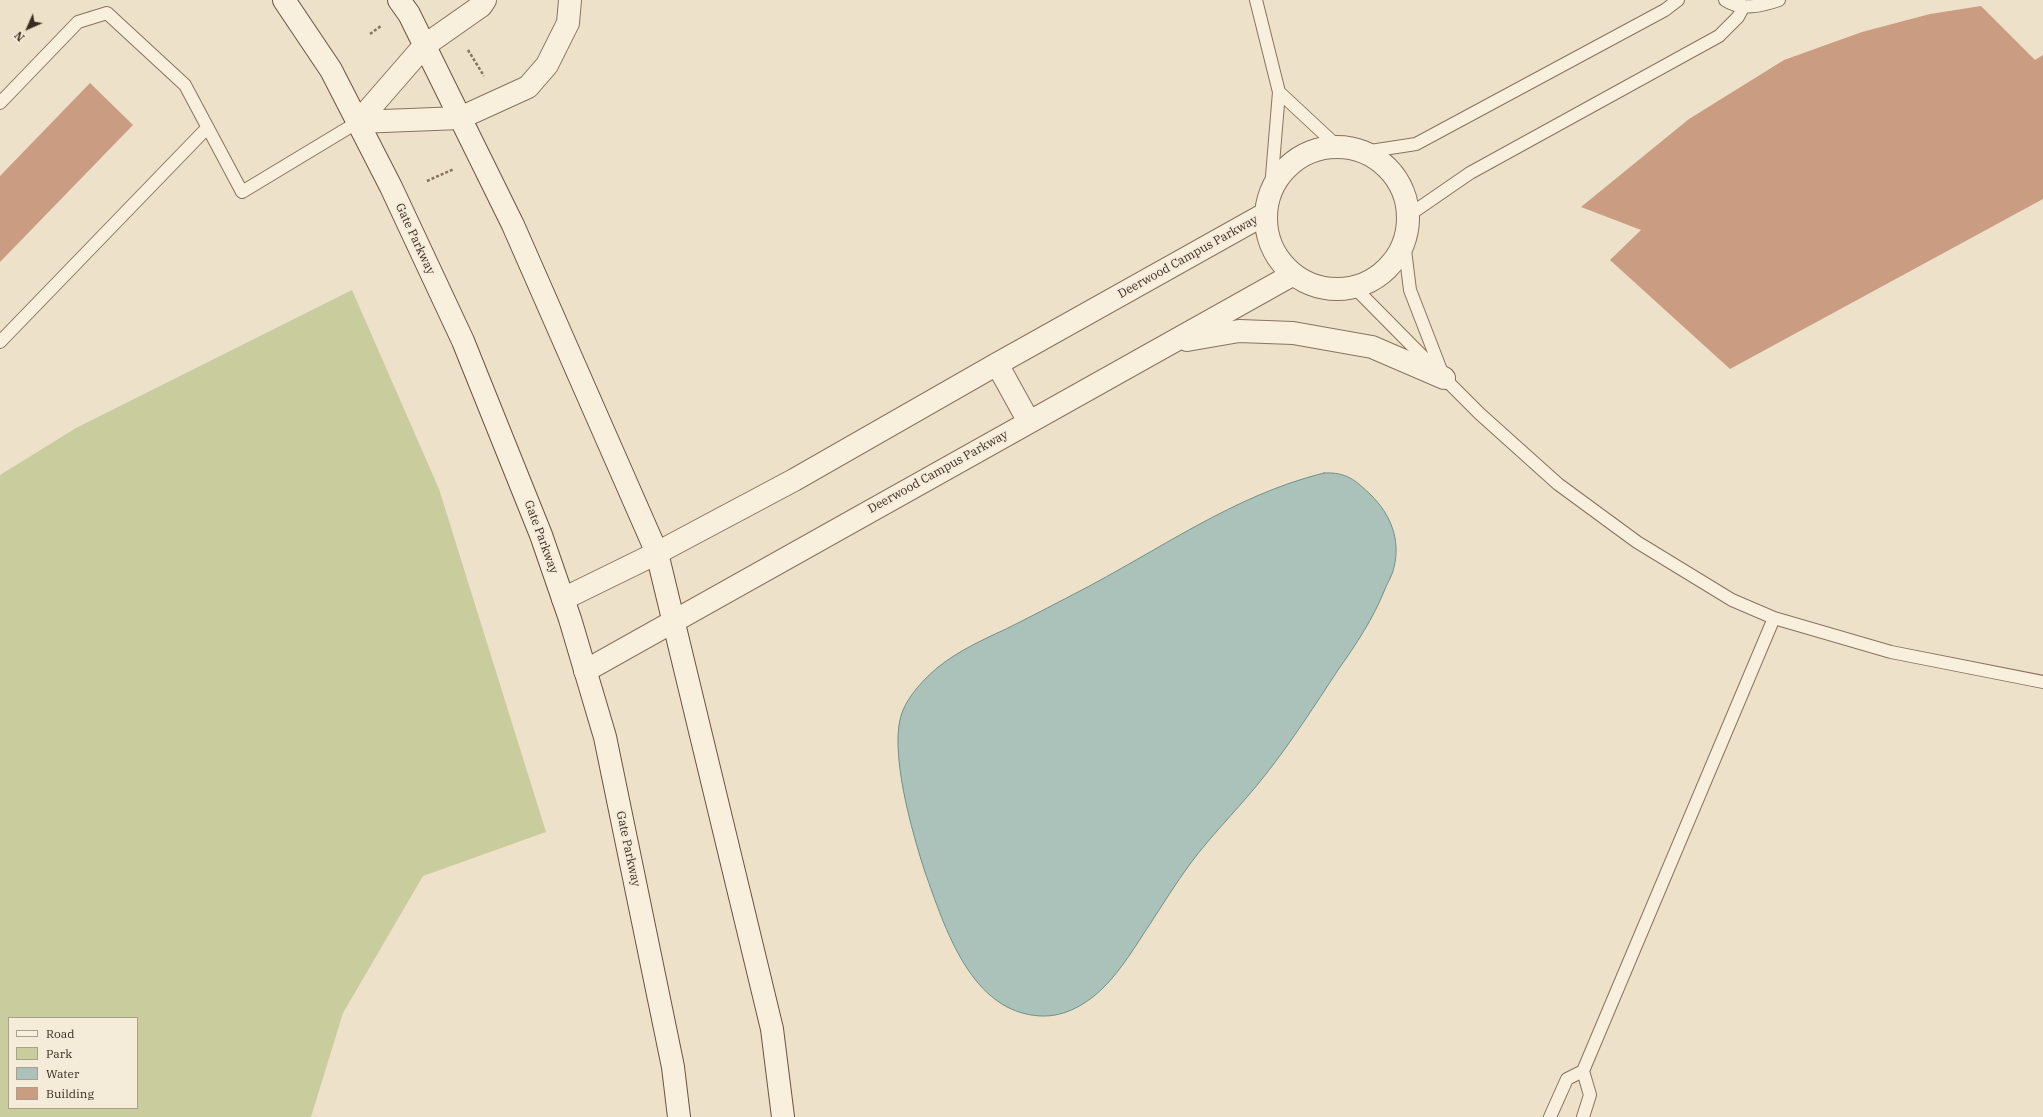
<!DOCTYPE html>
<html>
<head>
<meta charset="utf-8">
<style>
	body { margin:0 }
	#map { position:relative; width:2043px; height:1117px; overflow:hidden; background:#ede1ca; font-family:"IBM Plex Serif",serif }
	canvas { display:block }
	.legend { position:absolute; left:8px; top:1017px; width:130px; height:92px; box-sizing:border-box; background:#f5ebd9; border:1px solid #ab9f8f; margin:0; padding:5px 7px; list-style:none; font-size:12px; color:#3b2c21 }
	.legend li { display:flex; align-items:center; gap:8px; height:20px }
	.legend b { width:20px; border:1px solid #ab9f8f }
	.north { position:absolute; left:8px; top:8px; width:40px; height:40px; -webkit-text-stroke:3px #f5ebd9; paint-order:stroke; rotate:225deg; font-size:11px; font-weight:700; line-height:16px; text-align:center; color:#3b2c21 }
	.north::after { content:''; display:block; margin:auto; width:14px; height:18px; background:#3b2c21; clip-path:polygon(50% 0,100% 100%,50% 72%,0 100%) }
</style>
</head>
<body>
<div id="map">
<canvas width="2043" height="1117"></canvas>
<ul class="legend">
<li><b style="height:5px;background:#f8efdd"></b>Road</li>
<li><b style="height:11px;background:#c9cc9d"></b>Park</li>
<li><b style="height:11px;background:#aac2ba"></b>Water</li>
<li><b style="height:11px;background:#ca9c81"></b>Building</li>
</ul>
<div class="north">N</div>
</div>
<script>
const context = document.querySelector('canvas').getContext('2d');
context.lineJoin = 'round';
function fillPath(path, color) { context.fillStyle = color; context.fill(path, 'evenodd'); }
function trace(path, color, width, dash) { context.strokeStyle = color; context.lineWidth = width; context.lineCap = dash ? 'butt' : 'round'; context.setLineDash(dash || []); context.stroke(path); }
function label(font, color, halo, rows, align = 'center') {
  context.font = font + ' "IBM Plex Serif",serif'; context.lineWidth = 4; context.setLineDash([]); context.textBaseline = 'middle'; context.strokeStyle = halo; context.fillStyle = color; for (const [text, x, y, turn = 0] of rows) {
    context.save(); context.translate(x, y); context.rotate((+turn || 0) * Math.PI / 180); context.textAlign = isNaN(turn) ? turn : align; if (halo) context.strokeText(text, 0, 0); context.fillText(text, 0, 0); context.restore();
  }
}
const green = new Path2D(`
	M 352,290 L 439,489 L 546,832 L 423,876 L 343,1013 L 311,1117 L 0,1117 L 0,475 L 76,428 ZM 9,1018 L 137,1018 L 137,1108 L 9,1108 Z`);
const water = new Path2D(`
	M 1324,473 C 1347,472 1355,480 1371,495 C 1390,514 1401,539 1394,567 C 1393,574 1388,582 1385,589 C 1373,619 1357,643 1338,670 C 1315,705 1292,741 1266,774 C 1242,805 1213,833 1190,864 C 1176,883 1163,904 1150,924 C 1136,945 1122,969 1104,987 C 1087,1004 1065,1017 1041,1016 C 971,1013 945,928 925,872 C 913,835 887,747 903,710 C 910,694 924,679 937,668 C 958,651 982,640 1006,629 C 1030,617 1053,605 1076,593 C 1158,551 1234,495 1324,473 Z`);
const building = new Path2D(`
	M 1981,6 L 2035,60 L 2043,55 L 2043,199 L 1730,369 L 1610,260 L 1641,230 L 1581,207 L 1689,119 L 1784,60 L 1862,32 L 1930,14 Z
	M 90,83 L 133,125 L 0,262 L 0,176 Z`);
const path = new Path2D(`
	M 370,34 L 381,26
	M 468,50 L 484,76
	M 427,181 L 454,169`);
const service = new Path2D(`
	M 1256,0 L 1279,92
	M 1725,0 C 1741,11 1762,6 1779,0
	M 0,103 L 78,22 L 107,13 L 185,85 L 242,192 L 358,122
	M 1364,152 L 1416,144 L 1665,10 L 1678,0
	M 1271,188 L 1279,92 L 1337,146
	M 1409,215 L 1470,173 L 1719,36 L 1738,17 L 1744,6
	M 1354,287 L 1444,378 L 1410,290 L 1404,242
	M 0,342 L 207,128
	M 1444,378 L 1480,414 L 1558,484 L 1637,542 L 1732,600 L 1774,618 L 1891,652 L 2043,682
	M 1583,1071 L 1774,618
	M 1550,1117 L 1567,1079 L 1583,1071 L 1590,1095 L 1583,1117`);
const minor = new Path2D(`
	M 485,0 L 481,6 L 424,46 L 358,122 L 460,118 L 528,87 L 547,65 L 568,23 L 570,0
	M1266 218a71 71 0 1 1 142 0a71 71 0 1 1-142 0Z
	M 1187,340 L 1239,331 L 1293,333 L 1372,347 L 1444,378
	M 997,364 L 1029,422
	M 563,599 L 657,553 L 794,480 L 997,364 L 1265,214
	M 585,671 L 1292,275`);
const secondary = new Path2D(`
	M 284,0 L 331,70 L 391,187 L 463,341 L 541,535 L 570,619 L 605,737 L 673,1067 L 679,1117
	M 399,0 L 409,14 L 513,225 L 657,553 L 772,1029 L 783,1117`);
const streetNames = [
	["Gate Parkway",415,239,65],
	["Deerwood Campus Parkway",1188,257,-29],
	["Deerwood Campus Parkway",938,472,-29],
	["Gate Parkway",541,537,70],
	["Gate Parkway",628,849,78]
];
fillPath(green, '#c9cc9d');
fillPath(water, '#aac2ba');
trace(water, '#709087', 1);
fillPath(building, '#ca9c81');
trace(service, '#89735e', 14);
trace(minor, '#89735e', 24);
trace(secondary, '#6b5441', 24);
trace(path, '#89735e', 2.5, [3, 2]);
trace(service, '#f8efdd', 12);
trace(minor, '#f8efdd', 22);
trace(secondary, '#f8efdd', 22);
label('12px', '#3b2c21', '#f5ebd9', streetNames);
</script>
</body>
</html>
